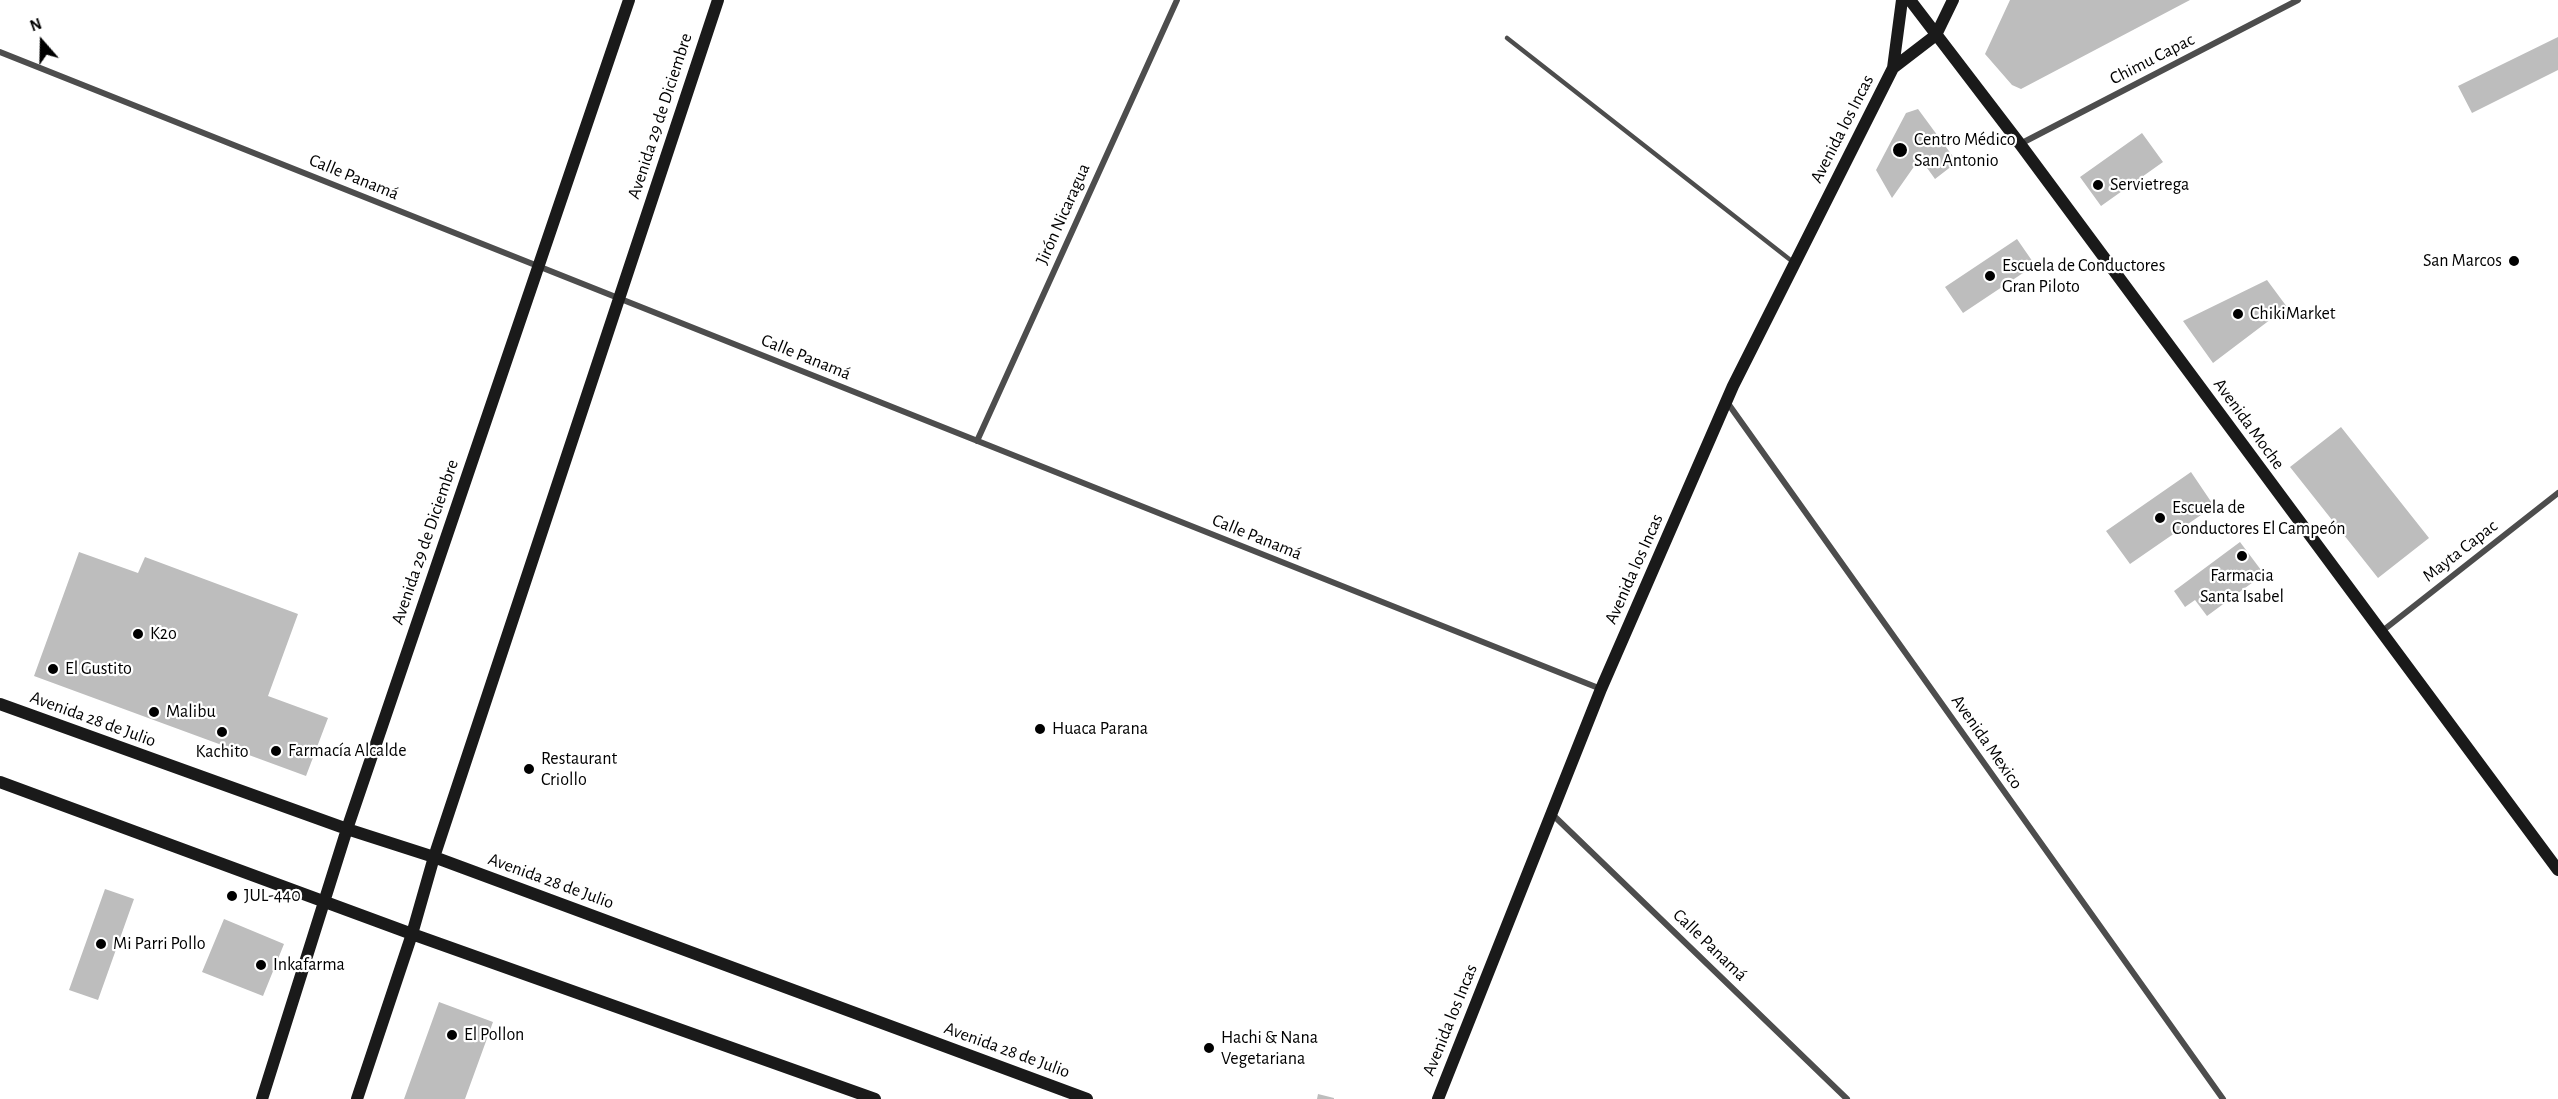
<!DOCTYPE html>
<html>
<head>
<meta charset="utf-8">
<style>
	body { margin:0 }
	#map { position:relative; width:2558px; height:1099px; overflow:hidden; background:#fff; font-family:"Alegreya Sans",sans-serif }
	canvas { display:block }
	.north { position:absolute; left:12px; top:12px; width:60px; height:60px; -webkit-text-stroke:4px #fff; paint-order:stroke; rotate:340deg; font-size:16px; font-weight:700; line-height:24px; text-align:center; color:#000 }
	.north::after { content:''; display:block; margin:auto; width:21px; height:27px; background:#000; clip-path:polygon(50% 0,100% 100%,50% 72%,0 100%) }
</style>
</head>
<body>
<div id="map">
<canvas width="2558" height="1099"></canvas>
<div class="north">N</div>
</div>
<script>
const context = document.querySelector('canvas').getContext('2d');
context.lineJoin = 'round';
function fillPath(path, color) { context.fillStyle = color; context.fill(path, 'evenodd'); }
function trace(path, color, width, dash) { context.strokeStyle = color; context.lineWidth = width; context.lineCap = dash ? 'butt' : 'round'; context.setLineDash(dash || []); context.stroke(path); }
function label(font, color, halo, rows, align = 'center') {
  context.font = font + ' "Alegreya Sans",sans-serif'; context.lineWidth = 4.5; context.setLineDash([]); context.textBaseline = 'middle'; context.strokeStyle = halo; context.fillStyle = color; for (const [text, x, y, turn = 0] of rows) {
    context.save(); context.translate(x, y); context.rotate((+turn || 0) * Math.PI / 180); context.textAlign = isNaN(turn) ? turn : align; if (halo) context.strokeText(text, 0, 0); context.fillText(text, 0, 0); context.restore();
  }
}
const building = new Path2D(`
	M 2010,0 L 2190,0 L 2021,89 L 2012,85 L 1985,54 Z
	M 2558,37 L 2558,70 L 2472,113 L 2458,86 Z
	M 1918,109 L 1957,162 L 1935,179 L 1920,158 L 1892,198 L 1876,170 L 1906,113 Z
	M 2142,133 L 2163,162 L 2101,206 L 2080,177 Z
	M 2017,239 L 2035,265 L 1963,313 L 1945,287 Z
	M 2267,280 L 2287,307 L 2213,363 L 2183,321 Z
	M 2341,427 L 2429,538 L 2378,578 L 2290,467 Z
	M 2191,472 L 2214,506 L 2130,564 L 2106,531 Z
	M 2240,542 L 2264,574 L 2207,616 L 2195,600 L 2185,607 L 2174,591 Z
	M 79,552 L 138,573 L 145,557 L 298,614 L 268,696 L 328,718 L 306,776 L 34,676 Z
	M 105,889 L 134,899 L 98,1000 L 69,990 Z
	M 224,919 L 284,944 L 263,996 L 202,972 Z
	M 439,1002 L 493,1022 L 465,1099 L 404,1099 Z
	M 1318,1094 L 1334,1098 L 1334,1099 L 1317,1099 Z`);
const lane = new Path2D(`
	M 1507,38 L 1793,262`);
const street = new Path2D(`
	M 0,52 L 1601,689
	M 2020,144 L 2298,0
	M 1727,402 L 2223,1099
	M 977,441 L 1177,0
	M 2381,632 L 2558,493
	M 1552,814 L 1847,1099`);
const secondary = new Path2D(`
	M 1910,0 L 2020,144 L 2558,870
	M 1893,68 L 1936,35 L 1953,0
	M 0,704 L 347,829 L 434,857 L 1087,1099
	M 0,782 L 412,934 L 875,1099
	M 262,1099 L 347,829 L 629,0
	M 357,1099 L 412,934 L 434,857 L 718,0
	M 1438,1099 L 1601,689 L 1733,386 L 1893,68 L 1902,0`);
const markers = [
	[1900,150,8,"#000"],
	[2098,185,6,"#000"],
	[2514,261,6,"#000"],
	[1990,276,6,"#000"],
	[2238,314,6,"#000"],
	[2160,518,6,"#000"],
	[2242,556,6,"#000"],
	[138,634,6,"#000"],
	[53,669,6,"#000"],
	[154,712,6,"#000"],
	[1040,729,6,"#000"],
	[222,732,6,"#000"],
	[276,751,6,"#000"],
	[529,769,6,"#000"],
	[232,896,6,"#000"],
	[101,944,6,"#000"],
	[261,965,6,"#000"],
	[452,1035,6,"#000"],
	[1209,1048,6,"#000"]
];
const streetNames = [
	["Chimu Capac",2152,59,-27],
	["Avenida 29 de Diciembre",660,116,-72],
	["Avenida los Incas",1842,129,-63],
	["Calle Panamá",354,177,22],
	["Jirón Nicaragua",1063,214,-66],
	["Calle Panamá",806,357,22],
	["Avenida Moche",2249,424,54],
	["Calle Panamá",1257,537,22],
	["Avenida 29 de Diciembre",425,542,-71],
	["Mayta Capac",2460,551,-38],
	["Avenida los Incas",1634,569,-66],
	["Avenida 28 de Julio",93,719,20],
	["Avenida Mexico",1987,742,55],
	["Avenida 28 de Julio",551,881,20],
	["Calle Panamá",1710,945,44],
	["Avenida los Incas",1450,1020,-68],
	["Avenida 28 de Julio",1007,1050,20]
];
const poiNames = [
	["Centro Médico",1914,140],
	["San Antonio",1914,161],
	["Servietrega",2110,185],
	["San Marcos",2502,261,"right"],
	["Escuela de Conductores",2002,266],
	["Gran Piloto",2002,287],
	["ChikiMarket",2250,314],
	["Escuela de",2172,508],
	["Conductores El Campeón",2172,529],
	["Farmacia",2242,576,"center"],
	["Santa Isabel",2242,597,"center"],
	["K2o",150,634],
	["El Gustito",65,669],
	["Malibu",166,712],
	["Huaca Parana",1052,729],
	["Farmacía Alcalde",288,751],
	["Kachito",222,752,"center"],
	["Restaurant",541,759],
	["Criollo",541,780],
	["JUL-440",244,896],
	["Mi Parri Pollo",113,944],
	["Inkafarma",273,965],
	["El Pollon",464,1035],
	["Hachi & Nana",1221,1038],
	["Vegetariana",1221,1059]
];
fillPath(building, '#bdbdbd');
trace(lane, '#4d4d4d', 4.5);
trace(street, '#4d4d4d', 6);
trace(secondary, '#1a1a1a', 12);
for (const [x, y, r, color] of markers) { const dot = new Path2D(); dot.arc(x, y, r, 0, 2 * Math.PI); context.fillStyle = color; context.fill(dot); trace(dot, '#fff', 2); }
label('18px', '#000', '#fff', streetNames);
label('18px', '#000', '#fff', poiNames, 'left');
</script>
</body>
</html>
